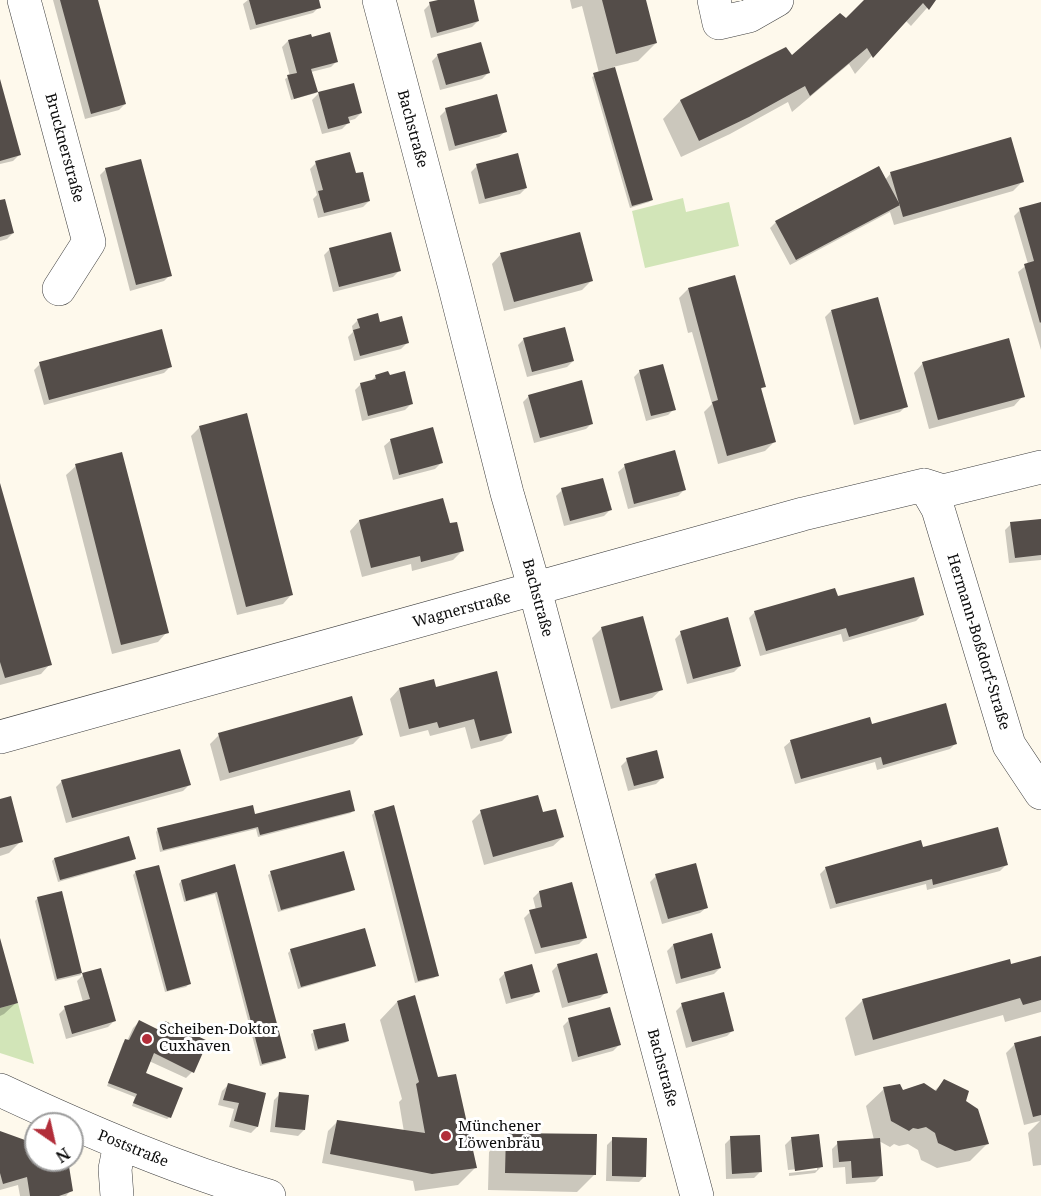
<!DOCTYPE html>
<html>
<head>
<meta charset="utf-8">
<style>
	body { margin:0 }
	#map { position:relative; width:1041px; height:1196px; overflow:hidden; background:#fef9ec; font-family:"Noto Serif",serif }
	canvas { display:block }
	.north { position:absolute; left:24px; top:1112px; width:60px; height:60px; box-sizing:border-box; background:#fff; border:2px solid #9e9e9e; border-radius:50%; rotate:146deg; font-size:16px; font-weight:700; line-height:24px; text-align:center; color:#0c0c0c }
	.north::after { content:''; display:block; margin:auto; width:21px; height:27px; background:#b22e3a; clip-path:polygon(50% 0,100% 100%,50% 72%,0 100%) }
</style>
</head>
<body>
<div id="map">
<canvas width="1041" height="1196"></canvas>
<div class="north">N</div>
</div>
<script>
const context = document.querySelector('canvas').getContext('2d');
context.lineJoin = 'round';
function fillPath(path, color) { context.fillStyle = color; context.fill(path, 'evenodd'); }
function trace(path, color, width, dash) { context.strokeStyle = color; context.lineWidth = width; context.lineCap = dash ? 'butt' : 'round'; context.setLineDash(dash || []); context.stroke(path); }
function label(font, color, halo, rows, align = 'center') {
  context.font = font + ' "Noto Serif",serif'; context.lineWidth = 6; context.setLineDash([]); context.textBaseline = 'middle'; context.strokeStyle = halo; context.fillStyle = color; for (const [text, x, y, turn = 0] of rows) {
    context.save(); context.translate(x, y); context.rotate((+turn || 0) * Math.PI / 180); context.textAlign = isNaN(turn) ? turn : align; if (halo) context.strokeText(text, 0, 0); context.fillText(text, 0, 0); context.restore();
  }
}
const green = new Path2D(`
	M 683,198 L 686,212 L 729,202 L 739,246 L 645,268 L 632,211 Z
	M 18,1003 L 34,1064 L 0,1053 L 0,1008 Z`);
const shadow = new Path2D(`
	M 53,0 L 97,0 L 125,104 L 119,110 L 85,119 Z
	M 248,0 L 317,0 L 319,7 L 313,13 L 250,30 L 243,4 Z
	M 444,0 L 472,0 L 478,21 L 472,27 L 431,38 L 424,10 L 430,4 Z
	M 570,0 L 645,0 L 656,43 L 638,61 L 613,67 L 652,200 L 649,202 L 630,208 L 592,77 L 599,73 L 582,6 L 572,9 Z
	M 865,0 L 934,0 L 911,26 L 905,20 L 855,74 L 849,64 L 792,112 L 788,102 L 730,134 L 681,157 L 663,119 L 680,101 L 786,48 L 791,58 L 846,20 Z
	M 288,41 L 337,61 L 331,67 L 311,72 L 316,93 L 291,100 L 285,79 L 290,76 L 282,47 Z
	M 438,55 L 488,73 L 482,79 L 440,90 L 432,61 Z
	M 0,82 L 19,155 L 13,161 L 0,164 Z
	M 318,94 L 361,113 L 355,119 L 348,121 L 348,123 L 342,129 L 322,134 L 312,100 Z
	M 446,110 L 506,131 L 499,137 L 449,151 L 440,116 Z
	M 316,163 L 355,175 L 369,201 L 363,207 L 318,218 L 313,199 L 317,195 L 310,169 Z
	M 477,166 L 526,188 L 520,194 L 479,204 L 471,172 Z
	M 106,169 L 170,275 L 164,281 L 130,291 L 100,175 Z
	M 891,173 L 1022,182 L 1013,191 L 894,225 L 890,212 L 790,265 L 770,228 L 776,222 L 885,180 Z
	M 0,202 L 13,233 L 7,239 L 0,241 Z
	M 1041,203 L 1041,350 L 1018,272 L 1028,264 L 1014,216 L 1020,210 Z
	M 330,249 L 399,271 L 393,277 L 333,292 L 324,255 Z
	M 501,254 L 591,281 L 582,290 L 504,311 L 492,264 Z
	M 688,289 L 764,386 L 760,390 L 774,442 L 765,451 L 718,464 L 704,412 L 712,404 L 692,332 L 688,333 L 679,298 Z
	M 831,311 L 906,406 L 900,412 L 854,425 L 825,317 Z
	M 358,320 L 379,324 L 407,343 L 401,349 L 354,361 L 348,337 L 353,332 L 352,326 Z
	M 524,339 L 573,361 L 567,367 L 527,377 L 518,345 Z
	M 923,363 L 1023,396 L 1014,406 L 929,429 L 914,373 Z
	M 40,364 L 170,367 L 164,373 L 44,405 L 34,370 Z
	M 640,371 L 674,409 L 668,415 L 646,421 L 634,377 Z
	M 376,376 L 389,377 L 411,404 L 405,410 L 362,421 L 355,390 L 361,384 L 370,382 Z
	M 529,396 L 592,423 L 586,429 L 534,443 L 523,402 Z
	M 200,427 L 292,594 L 283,604 L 237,615 L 191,436 Z
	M 391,440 L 441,463 L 435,469 L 393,480 L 384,446 Z
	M 76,466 L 167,632 L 158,642 L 112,654 L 66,475 Z
	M 625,466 L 684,490 L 678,496 L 628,509 L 618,472 Z
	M 0,486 L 50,664 L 41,674 L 0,685 Z
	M 562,490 L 610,510 L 604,516 L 564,526 L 556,496 Z
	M 1041,520 L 1041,560 L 1009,563 L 1005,530 L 1011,524 Z
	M 359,521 L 449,525 L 463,550 L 453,560 L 412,571 L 411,564 L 362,577 L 350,531 Z
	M 837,598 L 922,615 L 916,621 L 843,642 L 841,634 L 760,656 L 749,618 L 755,612 Z
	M 642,617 L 662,689 L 652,698 L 611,709 L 592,638 L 601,629 Z
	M 681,633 L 740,666 L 734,672 L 687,684 L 675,639 Z
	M 399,689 L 435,689 L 511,732 L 502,741 L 471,749 L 465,727 L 430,736 L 428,730 L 400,737 L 390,699 Z
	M 871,725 L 956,743 L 950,749 L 877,770 L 875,762 L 795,784 L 784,747 L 791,741 Z
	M 219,735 L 362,735 L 353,744 L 220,781 L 210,744 Z
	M 627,760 L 662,778 L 656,784 L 628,791 L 621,766 Z
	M 62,781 L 189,785 L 183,791 L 66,823 L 56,787 Z
	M 0,801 L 21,841 L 9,853 L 0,856 Z
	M 353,810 L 351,813 L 258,837 L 256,829 L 160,852 L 156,832 L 158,829 L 254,816 Z
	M 375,812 L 437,975 L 434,978 L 415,983 L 372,815 Z
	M 481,812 L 542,814 L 563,837 L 553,846 L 484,865 L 472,821 Z
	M 922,849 L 1006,865 L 1000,871 L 927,890 L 926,884 L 830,909 L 820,874 L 826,868 Z
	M 54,859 L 134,859 L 131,861 L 58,882 L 52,861 Z
	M 234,866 L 284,1058 L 282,1060 L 260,1066 L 215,894 L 184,902 L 179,884 L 181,881 Z
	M 136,872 L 189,984 L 186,987 L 165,992 L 133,875 Z
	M 271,873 L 353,890 L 350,892 L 278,912 L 268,875 Z
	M 656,876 L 707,907 L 700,913 L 662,924 L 650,882 Z
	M 61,892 L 81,975 L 55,981 L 35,901 L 38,898 Z
	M 539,892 L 585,938 L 579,944 L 535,954 L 524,918 L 530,912 L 536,910 L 533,898 Z
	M 0,941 L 17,1002 L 4,1014 L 0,1016 Z
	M 673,945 L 720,968 L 714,974 L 676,984 L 667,951 Z
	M 291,950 L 374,965 L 371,968 L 298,989 L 288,953 Z
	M 1041,958 L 1041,1012 L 1005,1022 L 1003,1015 L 855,1056 L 845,1018 L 862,1001 L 1009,961 L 1010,966 Z
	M 558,965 L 606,992 L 600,998 L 562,1008 L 552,971 Z
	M 505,973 L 538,991 L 532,997 L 506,1004 L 499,979 Z
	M 83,975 L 114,1021 L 108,1027 L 66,1039 L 59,1014 L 65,1008 L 83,1002 L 77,981 Z
	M 397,1002 L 437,1079 L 475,1168 L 458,1185 L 415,1191 L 413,1181 L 322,1163 L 328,1131 L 337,1122 L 404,1132 L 399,1102 L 402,1099 L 380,1020 Z
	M 682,1005 L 733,1030 L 727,1036 L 686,1048 L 676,1011 Z
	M 569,1020 L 619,1045 L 613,1051 L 572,1062 L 563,1026 Z
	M 139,1022 L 158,1031 L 165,1023 L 192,1072 L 186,1078 L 149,1061 L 144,1074 L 170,1117 L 167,1119 L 132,1106 L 135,1097 L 107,1086 L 123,1043 L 127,1041 L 133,1028 Z
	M 314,1032 L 348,1041 L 345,1043 L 315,1051 L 311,1034 Z
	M 1041,1038 L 1041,1165 L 1033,1166 L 1028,1133 L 1040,1121 L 1024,1125 L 1006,1053 L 1015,1044 Z
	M 945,1081 L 987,1144 L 970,1161 L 937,1168 L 921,1160 L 918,1150 L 908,1144 L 899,1146 L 894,1144 L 890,1147 L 879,1141 L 881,1176 L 875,1182 L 846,1184 L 845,1167 L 833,1168 L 832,1149 L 838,1143 L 874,1140 L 866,1106 L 884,1089 L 902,1092 L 934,1091 Z
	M 228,1085 L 265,1094 L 257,1127 L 251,1133 L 229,1127 L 234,1109 L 218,1105 L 222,1091 Z
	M 280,1094 L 304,1130 L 298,1136 L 270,1132 L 274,1100 Z
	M 0,1133 L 36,1146 L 36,1160 L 66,1160 L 71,1190 L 66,1196 L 20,1196 L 18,1185 L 0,1190 Z
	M 507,1134 L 595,1174 L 577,1192 L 488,1190 L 489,1152 Z
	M 731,1138 L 760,1172 L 754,1178 L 726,1179 L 725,1144 Z
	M 613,1139 L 645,1176 L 639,1182 L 606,1181 L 607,1145 Z
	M 791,1139 L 821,1167 L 815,1173 L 789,1176 L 789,1173 L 817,1170 L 817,1167 L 788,1170 L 785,1145 Z`);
const building = new Path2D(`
	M 60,0 L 98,0 L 126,104 L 91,114 Z
	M 249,0 L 319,0 L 321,8 L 256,25 Z
	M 438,0 L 474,0 L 479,21 L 437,33 L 429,2 Z
	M 602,0 L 646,0 L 657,43 L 616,54 Z
	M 864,0 L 936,0 L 929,10 L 923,3 L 873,58 L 867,48 L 810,96 L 805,86 L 749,117 L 699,141 L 680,100 L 786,47 L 792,55 L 840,13 L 846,18 Z
	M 330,32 L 338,62 L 311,69 L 318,92 L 354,83 L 362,113 L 348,117 L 350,123 L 328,129 L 318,92 L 294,99 L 287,75 L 297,73 L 288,40 L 311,34 L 312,37 Z
	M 481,42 L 490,73 L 446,85 L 437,54 Z
	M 615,67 L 653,200 L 632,206 L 593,73 Z
	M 0,79 L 21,155 L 0,161 Z
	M 497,94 L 507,132 L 455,146 L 445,108 Z
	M 1011,137 L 1024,182 L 903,217 L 890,172 Z
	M 350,152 L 356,173 L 363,172 L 370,201 L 324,213 L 318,191 L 323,190 L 315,161 Z
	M 518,153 L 527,188 L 485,199 L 476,164 Z
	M 141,159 L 172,276 L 136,285 L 105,168 Z
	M 879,166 L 900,205 L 796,260 L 775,221 Z
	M 5,199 L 14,233 L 0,237 L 0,200 Z
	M 1041,202 L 1041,322 L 1040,323 L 1024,264 L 1034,261 L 1019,208 Z
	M 391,232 L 401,271 L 339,287 L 329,248 Z
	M 580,232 L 593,281 L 514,302 L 500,253 Z
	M 735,275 L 766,387 L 761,388 L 776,442 L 727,456 L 712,402 L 718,400 L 688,288 Z
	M 878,297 L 908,407 L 860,420 L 831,310 Z
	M 378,313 L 380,322 L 402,316 L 409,343 L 360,356 L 353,330 L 360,328 L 357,319 Z
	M 565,327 L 574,361 L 532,372 L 523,338 Z
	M 162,329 L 172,367 L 49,400 L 39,362 Z
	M 1009,338 L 1025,397 L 938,420 L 922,362 Z
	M 663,364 L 676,410 L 651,416 L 639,370 Z
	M 388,371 L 390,375 L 405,371 L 413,404 L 368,416 L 360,383 L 376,379 L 375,375 Z
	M 582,380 L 593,424 L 540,438 L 528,395 Z
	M 247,413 L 293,595 L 246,607 L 199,426 Z
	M 433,427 L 443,463 L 399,475 L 390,439 Z
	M 675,450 L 686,490 L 634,504 L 624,464 Z
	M 122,452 L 169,633 L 121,645 L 75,464 Z
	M 603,478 L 612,510 L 570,521 L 561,488 Z
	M 0,483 L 52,665 L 5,678 L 0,662 Z
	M 443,498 L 450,523 L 457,522 L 464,551 L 421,562 L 420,556 L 371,568 L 359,520 Z
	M 1041,519 L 1041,555 L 1015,558 L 1010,522 Z
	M 914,577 L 924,615 L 849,637 L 846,628 L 766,651 L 754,611 L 835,588 L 838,596 Z
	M 643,616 L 663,690 L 620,701 L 601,627 Z
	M 728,617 L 741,666 L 693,679 L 680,631 Z
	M 497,671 L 512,733 L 480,741 L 474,719 L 439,728 L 437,722 L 409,729 L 399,688 L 434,679 L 436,687 Z
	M 352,696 L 363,735 L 229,773 L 218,733 Z
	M 946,703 L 957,744 L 883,765 L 881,757 L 801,779 L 790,740 L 870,717 L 872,724 Z
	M 180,749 L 191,785 L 72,818 L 61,780 Z
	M 657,750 L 664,778 L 634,786 L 626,758 Z
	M 350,790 L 355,811 L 260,835 L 258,827 L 163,850 L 157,828 L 253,805 L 255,814 Z
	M 538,795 L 543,812 L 556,809 L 564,837 L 493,857 L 480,810 Z
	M 11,796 L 23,842 L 0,848 L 0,799 Z
	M 394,805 L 439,976 L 418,981 L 374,811 Z
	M 998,827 L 1008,865 L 933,885 L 932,879 L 836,904 L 825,867 L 921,840 L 923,847 Z
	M 129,836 L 136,859 L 60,880 L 54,858 Z
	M 344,851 L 355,890 L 281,910 L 270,871 Z
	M 696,863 L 708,908 L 668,919 L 655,874 Z
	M 235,864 L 286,1058 L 262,1064 L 217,892 L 186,901 L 181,880 Z
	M 159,865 L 191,984 L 167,991 L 135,871 Z
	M 572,882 L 587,938 L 541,948 L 529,910 L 542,907 L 539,891 Z
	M 62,891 L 82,973 L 57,979 L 37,897 Z
	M 365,928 L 376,966 L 301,987 L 290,949 Z
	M 712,933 L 721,968 L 681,979 L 673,944 Z
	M 0,938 L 18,1003 L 0,1008 Z
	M 597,953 L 608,993 L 568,1003 L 557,964 Z
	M 1041,956 L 1041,1000 L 1023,1005 L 1020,998 L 873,1040 L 862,999 L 1010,959 L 1011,964 Z
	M 532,964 L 540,992 L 511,999 L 504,972 Z
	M 101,968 L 116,1021 L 72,1034 L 64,1006 L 90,999 L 82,973 Z
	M 724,992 L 734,1031 L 692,1042 L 681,1003 Z
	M 415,995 L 438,1077 L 456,1074 L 477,1168 L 432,1174 L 330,1154 L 337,1120 L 425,1133 L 416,1084 L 419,1082 L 397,1001 Z
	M 610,1007 L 621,1045 L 578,1057 L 568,1018 Z
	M 139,1020 L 161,1031 L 165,1021 L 208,1041 L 194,1073 L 154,1053 L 146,1073 L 183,1088 L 171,1118 L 133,1103 L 137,1094 L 108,1083 L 125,1039 L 129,1040 Z
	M 345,1023 L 349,1041 L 318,1049 L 313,1030 Z
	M 1041,1036 L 1041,1115 L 1033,1117 L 1014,1043 Z
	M 944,1079 L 969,1091 L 966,1101 L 978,1109 L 989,1144 L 955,1151 L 938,1143 L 935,1133 L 926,1127 L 918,1129 L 913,1128 L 909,1131 L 891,1121 L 883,1087 L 900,1084 L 903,1090 L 924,1083 L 936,1091 Z
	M 228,1083 L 266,1093 L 258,1127 L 234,1121 L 239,1103 L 223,1100 Z
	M 279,1092 L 309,1095 L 305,1130 L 275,1127 Z
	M 0,1131 L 36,1144 L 36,1160 L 68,1160 L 73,1191 L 59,1196 L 30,1196 L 27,1177 L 3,1184 L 0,1173 Z
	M 506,1133 L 597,1134 L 596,1175 L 505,1173 Z
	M 819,1134 L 823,1167 L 795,1171 L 791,1137 Z
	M 760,1135 L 762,1172 L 732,1174 L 730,1136 Z
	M 612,1137 L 647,1138 L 646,1177 L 612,1176 Z
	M 880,1138 L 883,1176 L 852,1178 L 851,1161 L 839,1162 L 837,1141 Z`);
const minor = new Path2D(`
	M 24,0 L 89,242 L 59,289
	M 379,0 L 454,284 L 507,493 L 535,590 L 697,1196
	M 714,0 L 719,23 L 749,16 L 777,0
	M 924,485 L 938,509 L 1009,745 L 1041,793
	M 0,737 L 803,514 L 924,485 L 943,491 L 1041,467
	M 0,1090 C 88,1131 176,1169 269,1196
	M 117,1196 L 115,1169 L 120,1144`);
const markers = [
	[147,1039,6,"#b22e3a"],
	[446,1136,6,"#b22e3a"]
];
const streetNames = [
	["Bachstraße",412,129,75],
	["Brucknerstraße",64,148,75],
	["Bachstraße",537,598,75],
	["Wagnerstraße",462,610,-15],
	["Hermann-Boßdorf-Straße",978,642,73],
	["Bachstraße",662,1068,75],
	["Poststraße",133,1149,22]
];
const poiNames = [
	["Scheiben-Doktor",159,1030],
	["Cuxhaven",159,1047],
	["Münchener",458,1127],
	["Löwenbräu",458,1144]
];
fillPath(green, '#d2e5b8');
fillPath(shadow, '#0003');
fillPath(building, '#544d49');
trace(minor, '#3f3f3f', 34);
trace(minor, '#fff', 33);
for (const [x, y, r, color] of markers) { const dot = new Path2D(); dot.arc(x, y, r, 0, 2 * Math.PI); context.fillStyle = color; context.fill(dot); trace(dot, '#fff', 2); }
label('15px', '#0c0c0c', '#fff', streetNames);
label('15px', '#0c0c0c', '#fff', poiNames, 'left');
</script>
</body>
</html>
